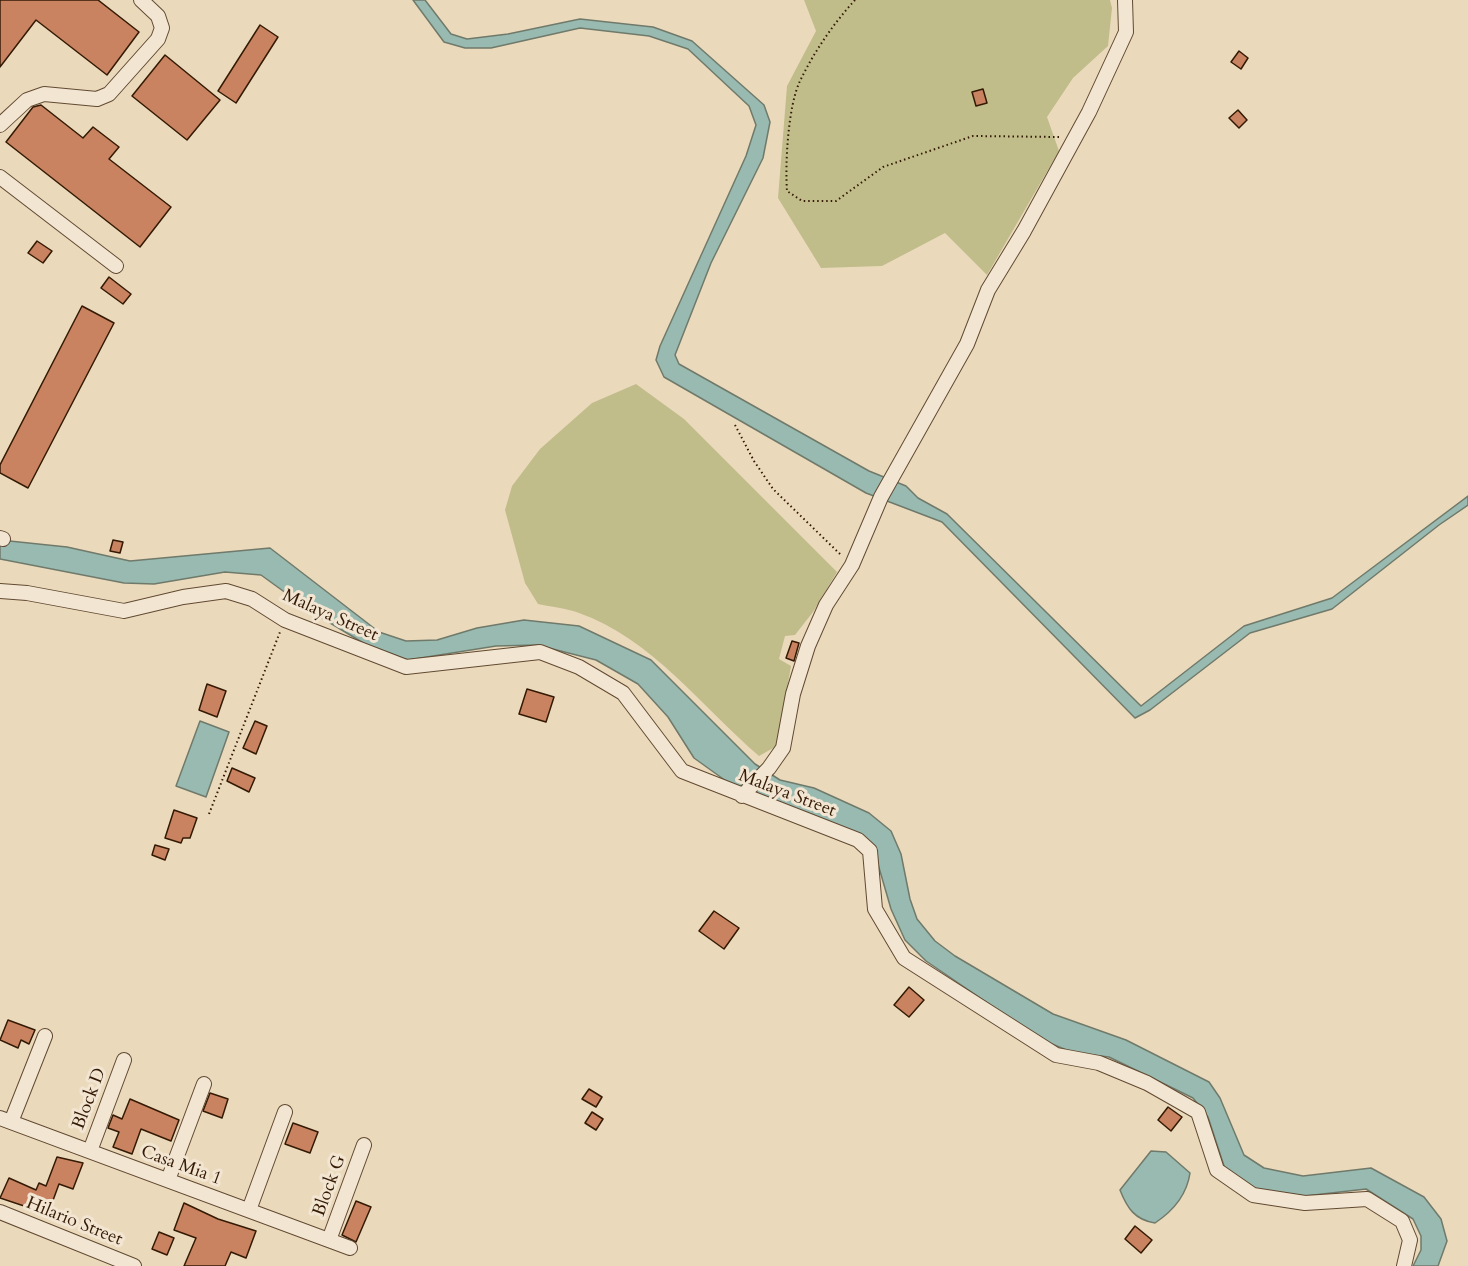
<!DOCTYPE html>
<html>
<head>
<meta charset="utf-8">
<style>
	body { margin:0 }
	canvas { display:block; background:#ebd9bb }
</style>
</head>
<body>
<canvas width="1468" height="1266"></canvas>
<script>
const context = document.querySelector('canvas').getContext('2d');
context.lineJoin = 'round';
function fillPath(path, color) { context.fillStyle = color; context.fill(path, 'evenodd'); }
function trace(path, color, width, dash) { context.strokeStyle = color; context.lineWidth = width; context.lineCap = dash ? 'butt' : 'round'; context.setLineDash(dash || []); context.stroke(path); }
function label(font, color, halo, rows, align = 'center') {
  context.font = font + ' Cardo,serif'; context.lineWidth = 6; context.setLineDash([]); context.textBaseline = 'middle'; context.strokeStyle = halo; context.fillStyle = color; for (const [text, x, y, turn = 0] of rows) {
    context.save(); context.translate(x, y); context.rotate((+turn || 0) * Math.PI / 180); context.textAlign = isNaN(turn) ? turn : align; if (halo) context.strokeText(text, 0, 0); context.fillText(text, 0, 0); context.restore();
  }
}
const green = new Path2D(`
	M 804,0 L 1110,0 L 1112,8 L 1108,46 L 1073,78 L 1047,117 L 1059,151 L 987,275 L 945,233 L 882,266 L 821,268 L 778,198 L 787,86 L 816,31 Z
	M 636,384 L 684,419 L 837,572 L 813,612 L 795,635 L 785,636 L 779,659 L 791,666 L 777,746 L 759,756 C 701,706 652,639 579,613 C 566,608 551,607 538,604 L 525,583 L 505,510 L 512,486 L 540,449 L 592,403 Z`);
const water = new Path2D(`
	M 413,0 L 425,0 L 451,34 L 467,39 L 508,34 L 580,19 L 653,27 L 692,41 L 764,105 L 770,122 L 763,158 L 711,263 L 675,355 L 679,364 L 869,471 L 906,486 L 918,498 L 947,514 L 1141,706 L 1244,626 L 1332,598 L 1468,496 L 1468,505 L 1439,525 L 1332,609 L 1250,633 L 1150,710 L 1135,718 L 942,522 L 866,493 L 664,377 L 656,360 L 660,346 L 746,156 L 756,125 L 749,106 L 688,49 L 649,36 L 580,28 L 491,48 L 465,48 L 444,42 Z
	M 0,540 L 67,547 L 130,561 L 270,548 L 379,632 L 406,641 L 437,640 L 477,628 L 524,620 L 579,626 L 651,660 L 755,764 L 780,780 L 814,788 L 869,813 L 891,831 L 901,854 L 910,899 L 917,919 L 935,941 L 955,956 L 1053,1014 L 1126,1040 L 1209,1082 L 1220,1098 L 1244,1155 L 1264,1168 L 1303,1176 L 1371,1168 L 1424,1197 L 1441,1219 L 1447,1241 L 1438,1266 L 1413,1266 L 1421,1250 L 1421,1236 L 1413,1219 L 1366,1189 L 1305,1196 L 1255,1189 L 1225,1169 L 1208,1117 L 1193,1098 L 1109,1057 L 1074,1053 L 1042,1040 L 926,961 L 905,940 L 891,909 L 873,847 L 733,786 L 694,758 L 668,717 L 638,684 L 596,660 L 537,645 L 496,646 L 408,660 L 365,644 L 312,612 L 261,575 L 225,572 L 154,584 L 124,583 L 0,559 Z
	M 200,721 L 229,732 L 206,797 L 176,786 Z
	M 1151,1151 L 1166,1152 L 1190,1173 C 1187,1194 1173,1211 1155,1223 C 1135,1220 1127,1208 1120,1190 Z`);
const building = new Path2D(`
	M 0,0 L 98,0 L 139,32 L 107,75 L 36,20 L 0,67 Z
	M 260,25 L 278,37 L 236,103 L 218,91 Z
	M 1239,51 L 1248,58 L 1241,69 L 1231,62 Z
	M 165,55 L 220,100 L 187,140 L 132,96 Z
	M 983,89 L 987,103 L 976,106 L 972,92 Z
	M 41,105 L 83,138 L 93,127 L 119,147 L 109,159 L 171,207 L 140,247 L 6,142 L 33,107 Z
	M 1238,110 L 1247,120 L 1239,128 L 1229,118 Z
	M 37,241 L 52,251 L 43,263 L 28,253 Z
	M 109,277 L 131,294 L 123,304 L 101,288 Z
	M 82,306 L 114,323 L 28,488 L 0,473 L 0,465 Z
	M 113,540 L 123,542 L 120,553 L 110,551 Z
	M 792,641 L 799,643 L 794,661 L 786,658 Z
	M 207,684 L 226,691 L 217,717 L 199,710 Z
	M 527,689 L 554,697 L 546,722 L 519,714 Z
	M 255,721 L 267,726 L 256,754 L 243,748 Z
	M 232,768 L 255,778 L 249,792 L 227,781 Z
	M 174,810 L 197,818 L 190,838 L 183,838 L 181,843 L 165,838 Z
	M 155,845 L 169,849 L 165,860 L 152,855 Z
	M 714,911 L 739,928 L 724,949 L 699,931 Z
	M 909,987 L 924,1000 L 909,1017 L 894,1005 Z
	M 8,1020 L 35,1030 L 29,1044 L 21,1040 L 18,1048 L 0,1040 Z
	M 589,1089 L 602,1097 L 596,1107 L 582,1099 Z
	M 210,1093 L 228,1099 L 222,1118 L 203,1111 Z
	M 130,1099 L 179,1120 L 171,1141 L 141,1129 L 132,1154 L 113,1147 L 119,1132 L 108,1128 L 113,1115 L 122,1119 Z
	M 1168,1107 L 1182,1117 L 1171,1131 L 1158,1120 Z
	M 592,1112 L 603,1119 L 596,1130 L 585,1123 Z
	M 293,1123 L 318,1132 L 310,1153 L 285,1144 Z
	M 57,1157 L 83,1163 L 73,1189 L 59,1184 L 48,1214 L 0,1198 L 9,1178 L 36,1190 L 39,1183 L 46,1186 Z
	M 356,1201 L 371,1207 L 356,1242 L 342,1235 Z
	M 184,1203 L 218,1219 L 256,1231 L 246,1258 L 231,1252 L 225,1266 L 184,1266 L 196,1238 L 174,1230 Z
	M 1135,1226 L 1152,1240 L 1141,1253 L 1125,1239 Z
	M 159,1232 L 174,1238 L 167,1255 L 152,1249 Z`);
const path = new Path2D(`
	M 855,0 C 833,24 814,52 800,81 C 788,106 785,164 787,191 L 802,201 L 836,201 L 883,167 L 973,136 L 1059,137
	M 735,425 L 754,461 L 773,489 L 841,555
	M 209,814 L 280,632`);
const minor = new Path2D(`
	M 0,125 L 27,100 L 44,94 L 97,99 L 109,94 L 158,39 L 162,28 L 158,16 L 141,0
	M 0,177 L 116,266
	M 0,538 L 3,539
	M 0,591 L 27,593 L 124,611 L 183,597 L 226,591 L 252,599 L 285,620 L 406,667 L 540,652 L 579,667 L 623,693 L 682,771 L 858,840 L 870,851 L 875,909 L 904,958 L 1056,1055 L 1099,1063 L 1147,1083 L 1198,1112 L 1217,1170 L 1253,1195 L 1305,1203 L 1367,1199 L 1402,1221 L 1410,1240 L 1404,1266
	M 742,796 L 769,768 L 783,748 L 793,694 L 808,646 L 826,605 L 852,565 L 881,497 L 967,344 L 988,290 L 1024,231 L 1089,112 L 1126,32 L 1125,0
	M 0,1118 L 350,1248
	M 11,1122 L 45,1036
	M 90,1151 L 124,1060
	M 168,1180 L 204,1084
	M 249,1210 L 285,1112
	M 0,1212 L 134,1266
	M 329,1240 L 364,1145`);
const streetNames = [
	["Malaya Street",330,616,24],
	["Malaya Street",787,794,21],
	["Block D",90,1099,-69],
	["Casa Mia 1",181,1166,20],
	["Block G",330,1186,-70],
	["Hilario Street",74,1222,22]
];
fillPath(green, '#c0bd8b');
fillPath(water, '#98bab0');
trace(water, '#707a6b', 1.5);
fillPath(building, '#c98360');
trace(building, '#341a04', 1.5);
trace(minor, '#624a32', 16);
trace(path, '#341a04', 2, [1.5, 3]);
trace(minor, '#f2e6d3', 14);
label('18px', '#341a04', '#f2e6d3', streetNames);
</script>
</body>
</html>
